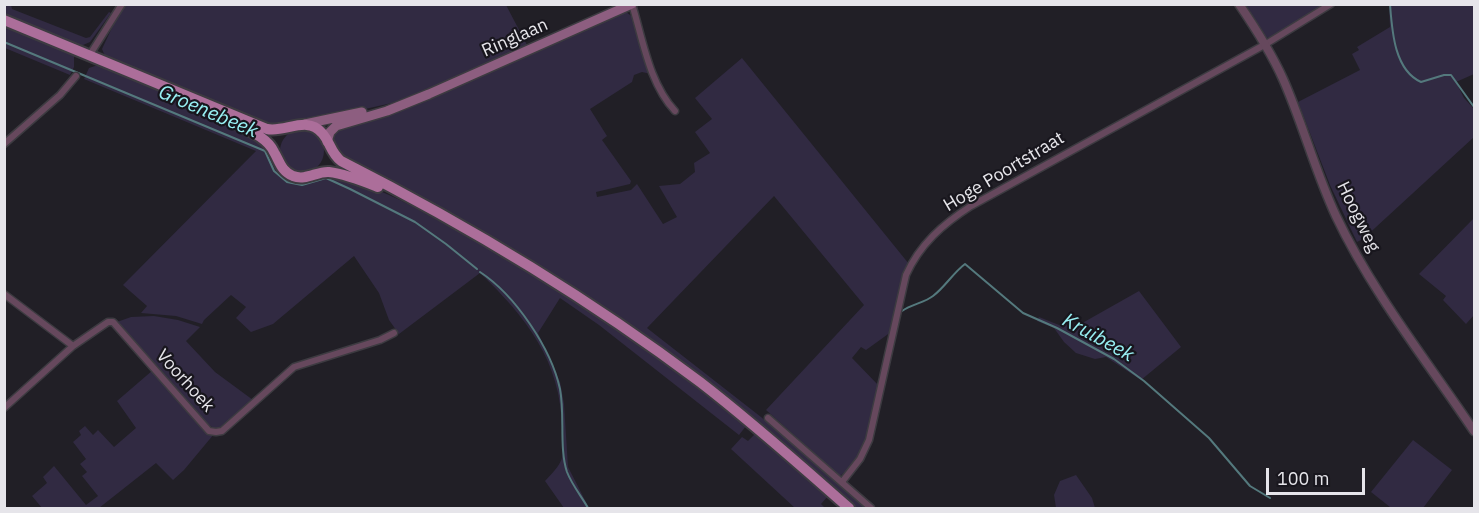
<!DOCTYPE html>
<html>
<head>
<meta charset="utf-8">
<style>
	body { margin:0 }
	#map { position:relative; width:1479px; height:513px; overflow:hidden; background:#211f26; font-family:"IBM Plex Sans",sans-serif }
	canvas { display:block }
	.frame { position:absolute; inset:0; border:6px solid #e6e5ea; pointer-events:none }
	.scale { position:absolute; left:1266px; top:468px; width:99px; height:27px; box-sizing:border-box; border:3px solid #e6e5ea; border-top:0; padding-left:8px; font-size:18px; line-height:21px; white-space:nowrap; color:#e6e5ea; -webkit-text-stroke:4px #18161d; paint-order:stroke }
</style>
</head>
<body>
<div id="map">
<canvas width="1479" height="513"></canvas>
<div class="frame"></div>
<div class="scale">100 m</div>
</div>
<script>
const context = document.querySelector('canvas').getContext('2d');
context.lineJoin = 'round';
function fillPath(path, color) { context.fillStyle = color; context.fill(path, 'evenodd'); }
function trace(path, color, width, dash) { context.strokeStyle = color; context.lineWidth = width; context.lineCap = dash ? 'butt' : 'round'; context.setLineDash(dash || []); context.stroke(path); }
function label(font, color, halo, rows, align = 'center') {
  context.font = font + ' "IBM Plex Sans",sans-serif'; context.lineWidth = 4.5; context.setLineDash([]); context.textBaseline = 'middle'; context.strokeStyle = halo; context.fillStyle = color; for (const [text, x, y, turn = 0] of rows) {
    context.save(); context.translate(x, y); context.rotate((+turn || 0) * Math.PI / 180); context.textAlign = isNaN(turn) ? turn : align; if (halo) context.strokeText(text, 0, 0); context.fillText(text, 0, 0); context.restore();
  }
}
const green = new Path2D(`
	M 127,4 L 506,5 L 527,45 L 423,91 L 392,103 L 365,109 L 270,126 L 105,56 L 102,49 L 116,19 Z
	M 5,5 L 11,5 L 12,9 L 86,38 L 90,37 L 109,12 L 111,13 L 90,42 L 83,45 L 77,45 L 5,14 Z
	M 1246,5 L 1324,5 L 1272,37 L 1267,38 Z
	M 1389,5 L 1474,5 L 1474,74 L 1456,82 L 1464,98 L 1474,109 L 1474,137 L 1363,239 L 1357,242 L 1330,185 L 1298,102 L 1360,70 L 1352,54 L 1359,50 L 1357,47 L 1390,27 Z
	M 626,12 L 634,18 L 651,74 L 642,72 L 634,75 L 632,82 L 590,109 L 607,136 L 602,140 L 631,181 L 630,184 L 596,192 L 597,197 L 631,190 L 637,184 L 663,224 L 677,217 L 659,186 L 680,184 L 695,172 L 694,163 L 710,153 L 695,132 L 712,119 L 695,98 L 742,58 L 909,264 L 901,286 L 891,332 L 866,350 L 861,347 L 852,358 L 880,387 L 865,447 L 854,464 L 840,476 L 766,410 L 864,305 L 774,196 L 647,328 L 761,417 L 868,508 L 856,508 C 787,447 718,386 641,333 C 544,265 440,209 336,154 C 333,142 330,134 341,127 L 427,100 Z
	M 5,26 L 74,55 L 74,67 L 70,75 L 5,48 Z
	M 98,65 L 217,116 L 262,142 L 279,172 C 312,175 337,177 369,187 C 396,196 422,212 447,225 C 554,279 652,352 746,426 L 739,435 L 599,325 L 560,298 L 538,333 L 560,382 L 564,404 L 568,467 L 589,508 L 564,508 L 545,481 C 567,458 563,459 562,428 C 561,361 526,317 480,273 L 399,334 L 389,320 L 379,293 L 354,256 L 273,324 L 251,332 L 236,318 L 246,307 L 231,295 L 204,320 L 202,324 L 176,316 L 141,313 L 147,306 L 123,285 L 256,151 L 84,79 L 89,68 Z
	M280 151a22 22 0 1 1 44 0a22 22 0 1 1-44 0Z
	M 1474,218 L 1474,315 L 1466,324 L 1443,300 L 1446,296 L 1419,274 Z
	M 1139,291 L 1181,347 L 1141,380 L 1106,357 L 1095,359 L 1076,353 L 1064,342 L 1054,328 L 1037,321 L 1039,317 L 1059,325 L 1061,322 L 1077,326 Z
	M 154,316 L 178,320 L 200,327 L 186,341 L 215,372 L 253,400 L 222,428 L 215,429 L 206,423 L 117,322 L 131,317 Z
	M 153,370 L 214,434 L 184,470 L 173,480 L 156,463 L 99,508 L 42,508 L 32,496 L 47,483 L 43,477 L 54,466 L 86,505 L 98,496 L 82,476 L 87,472 L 80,464 L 86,459 L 73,442 L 81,435 L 79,431 L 85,426 L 93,435 L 98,430 L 114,447 L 136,428 L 117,401 Z
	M 756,433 L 828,496 L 821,504 L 825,508 L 795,508 L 731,449 L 742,437 L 748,441 Z
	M 1413,440 L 1452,470 L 1423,508 L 1389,508 L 1390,507 L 1371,492 Z
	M 1076,475 L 1092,498 L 1095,508 L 1056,508 L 1054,495 L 1060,481 Z`);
const stream = new Path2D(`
	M 1390,4 C 1392,30 1394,70 1421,82 L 1444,75 L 1451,75 L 1474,107
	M 4,42 L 265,151 L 274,171 L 287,182 L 302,185 L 326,178 L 350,189 L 415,222 L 446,244 L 477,269
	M 480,272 C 515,295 551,348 560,389 C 565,415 559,448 567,472 C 572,485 582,497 588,508
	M 902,311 C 912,304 924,303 933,296 C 945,287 953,273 965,264 L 1023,313 L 1057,328 L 1114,359 L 1144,381 L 1209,438 L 1250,486 L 1270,498`);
const minor = new Path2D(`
	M 632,4 C 643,40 649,83 675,111
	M 89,56 L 122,4
	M 4,144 L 60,95 L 76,76
	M 4,294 L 73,346
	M 4,408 L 73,346 L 108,322 L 113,322 L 209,431 L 216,432 L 222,431 L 294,367 L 380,340 L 394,333
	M 768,418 L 871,508
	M 842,482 L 860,459 L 869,440 L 906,275 C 920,244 943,224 971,206 L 1266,44 L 1331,4`);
const tertiary = new Path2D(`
	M 1239,4 C 1256,29 1271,52 1283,79 C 1303,124 1315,171 1336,216 C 1372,292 1427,361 1474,431`);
const secondary = new Path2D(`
	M 305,124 L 362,112
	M 327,142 L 330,132 L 336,126 L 387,111 L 429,94 L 632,4`);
const primary = new Path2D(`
	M 4,20 L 267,129 C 285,133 307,115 322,133 C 331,143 330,152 341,161 C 467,225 587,297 700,382 C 752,422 800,465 849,508
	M 229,120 C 243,128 267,136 274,152 C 280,162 281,171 293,176 C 306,181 317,171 329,172 C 346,174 363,181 378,187`);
const streetNames = [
	["Ringlaan",515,38,-24],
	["Hoge Poortstraat",1004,172,-31],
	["Hoogweg",1358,217,64],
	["Voorhoek",185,381,48]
];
const waterNames = [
	["Groenebeek",208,112,23],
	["Kruibeek",1098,338,29]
];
fillPath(green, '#312a42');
trace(stream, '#54797d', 2);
trace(minor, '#3d3b41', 9);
trace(tertiary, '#3d3b41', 11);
trace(secondary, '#3d3b41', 12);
trace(primary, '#3d3b41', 14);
trace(minor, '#66485d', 6);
trace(tertiary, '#66485d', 8);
trace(secondary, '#8d5e80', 9);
trace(primary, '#ac6e9a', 10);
label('18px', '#e6e5ea', '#18161d', streetNames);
label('italic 20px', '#98f0f3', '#18161d', waterNames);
</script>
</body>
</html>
